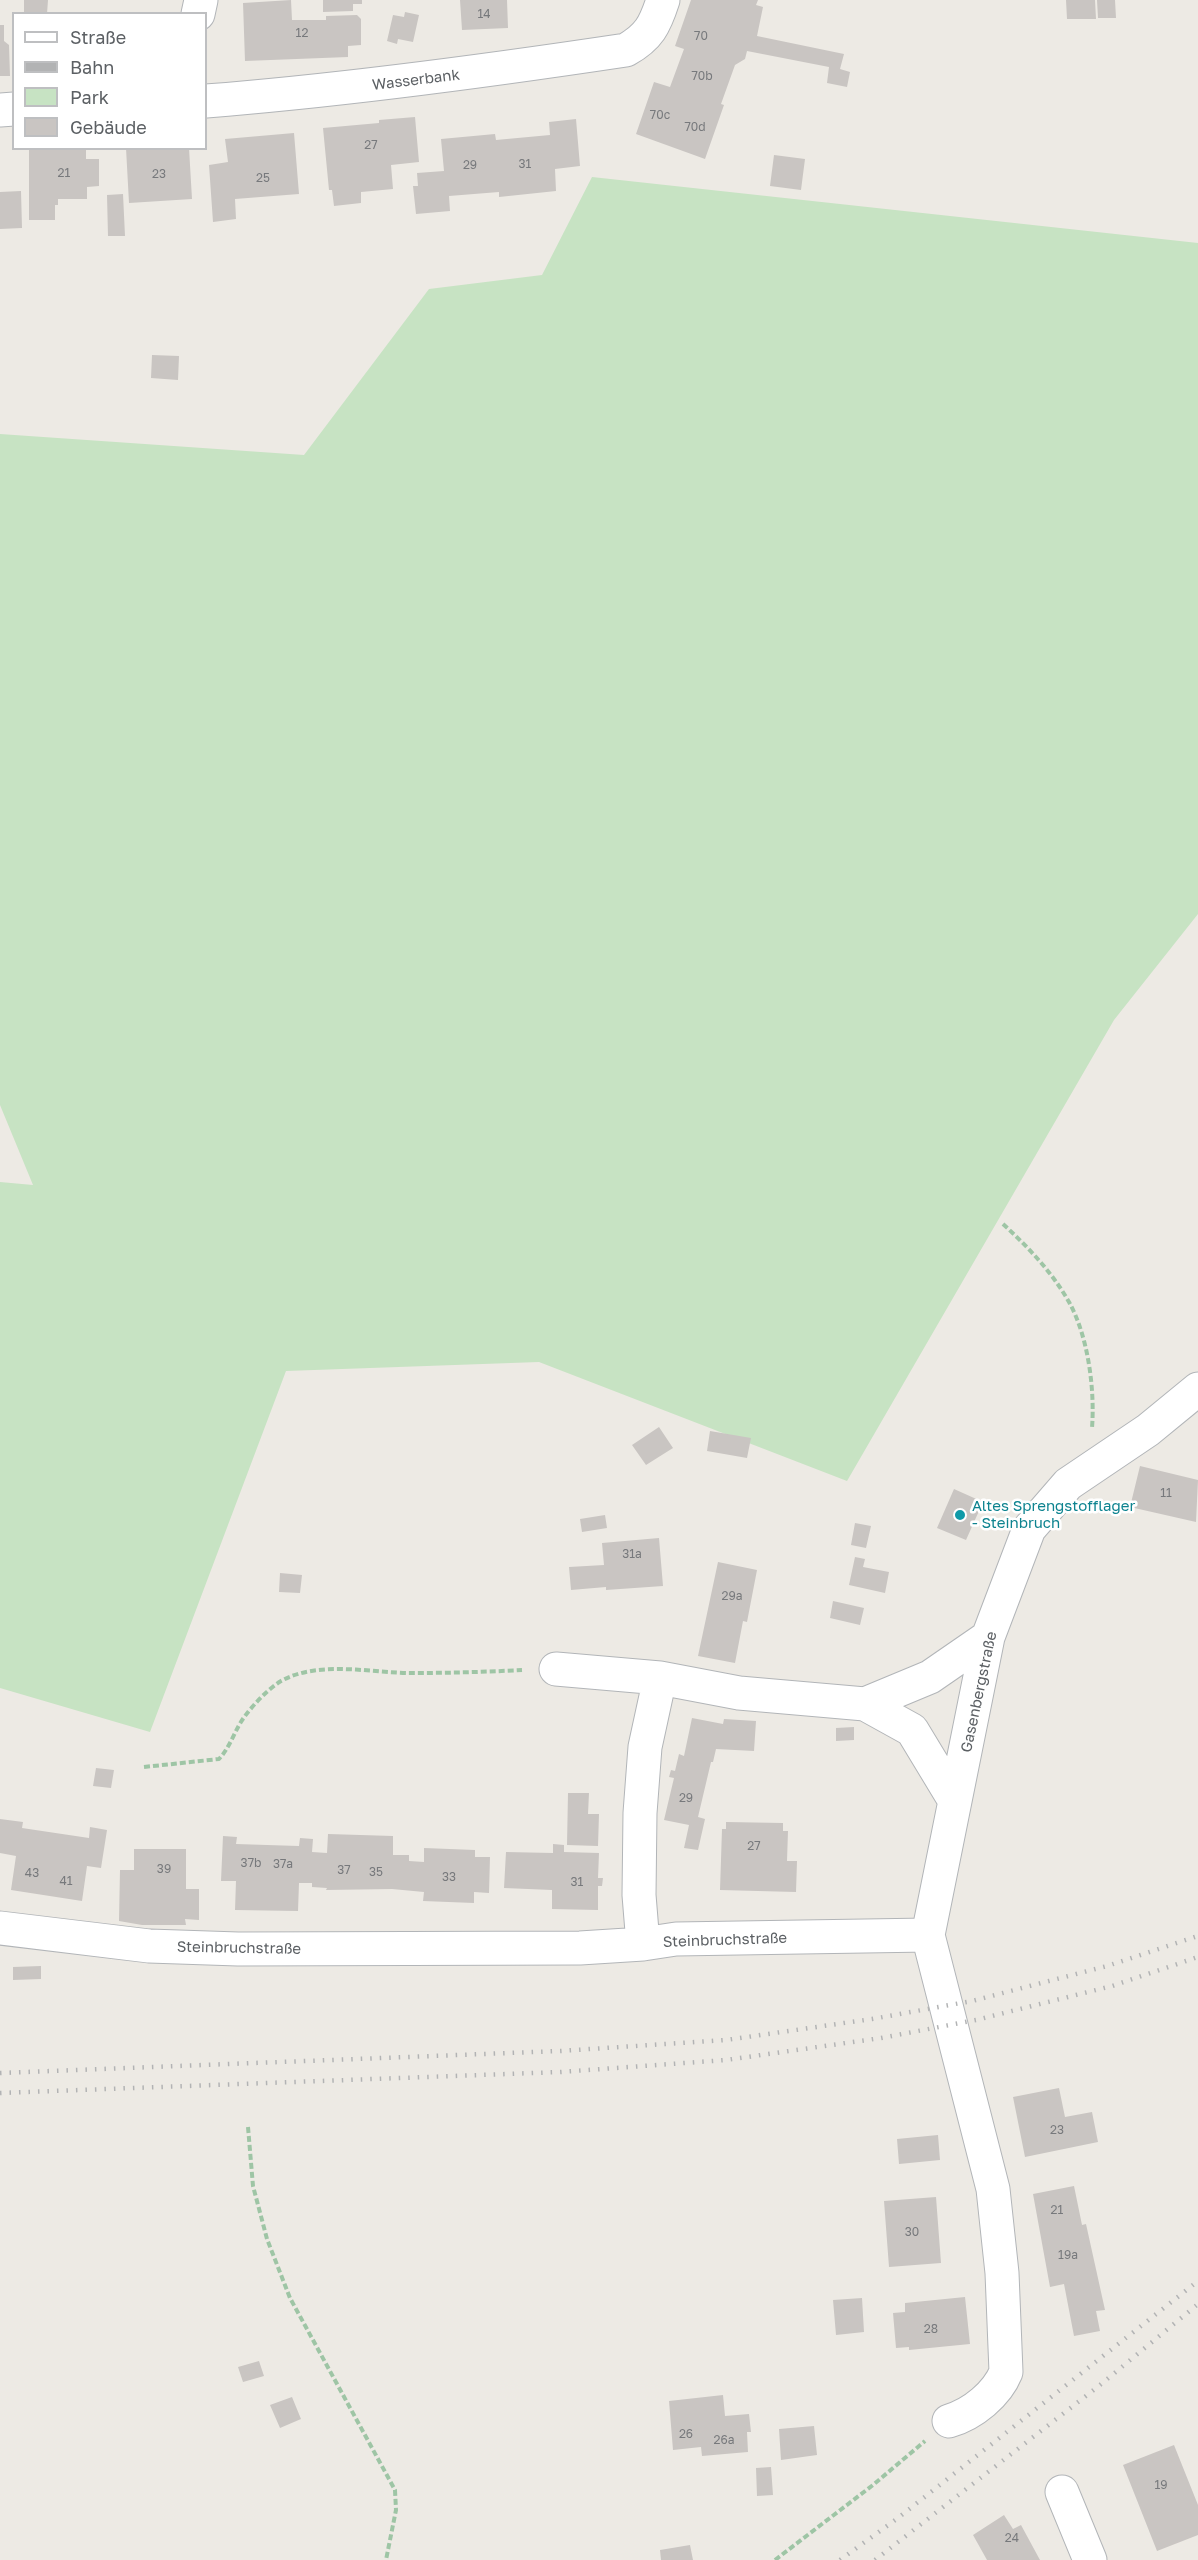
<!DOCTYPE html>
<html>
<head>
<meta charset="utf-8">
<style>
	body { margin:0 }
	#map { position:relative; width:1198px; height:2560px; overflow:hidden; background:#edeae4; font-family:"Golos Text",sans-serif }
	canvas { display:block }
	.legend { position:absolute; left:12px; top:12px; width:195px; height:138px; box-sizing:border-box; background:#fff; border:2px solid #bebfc1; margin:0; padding:8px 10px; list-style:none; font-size:18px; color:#5c6064 }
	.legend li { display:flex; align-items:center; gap:12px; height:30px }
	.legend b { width:30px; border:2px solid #bebfc1 }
</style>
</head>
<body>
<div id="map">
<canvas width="1198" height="2560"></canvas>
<ul class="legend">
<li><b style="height:8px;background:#fff"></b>Straße</li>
<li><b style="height:8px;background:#b2b3b4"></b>Bahn</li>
<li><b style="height:16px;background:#c7e3c3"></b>Park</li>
<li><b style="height:16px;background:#c9c5c2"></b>Gebäude</li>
</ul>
</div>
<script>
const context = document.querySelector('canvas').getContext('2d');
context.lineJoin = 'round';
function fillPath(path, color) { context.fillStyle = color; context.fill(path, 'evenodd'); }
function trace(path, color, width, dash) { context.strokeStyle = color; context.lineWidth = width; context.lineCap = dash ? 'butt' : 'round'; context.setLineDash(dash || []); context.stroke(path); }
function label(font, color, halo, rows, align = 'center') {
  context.font = font + ' "Golos Text",sans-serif'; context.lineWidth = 5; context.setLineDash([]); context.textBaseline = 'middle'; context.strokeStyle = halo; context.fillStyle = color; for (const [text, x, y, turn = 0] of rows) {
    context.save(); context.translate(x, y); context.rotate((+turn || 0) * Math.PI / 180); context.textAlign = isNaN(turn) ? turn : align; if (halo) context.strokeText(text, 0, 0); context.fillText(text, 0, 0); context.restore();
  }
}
const green = new Path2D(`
	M 592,177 L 1198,243 L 1198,914 L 1114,1020 L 847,1481 L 539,1362 L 286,1371 L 150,1732 L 0,1688 L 0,1182 L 33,1185 L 0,1105 L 0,434 L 304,455 L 429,289 L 542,275 Z`);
const building = new Path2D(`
	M 24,0 L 48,0 L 47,14 L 24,14 Z
	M 291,0 L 292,20 L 326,20 L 326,16 L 357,15 L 361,19 L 361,45 L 348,46 L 348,57 L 245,61 L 243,3 Z
	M 323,0 L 362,0 L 362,4 L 353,4 L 353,11 L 323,12 Z
	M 460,0 L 507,0 L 508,28 L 462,30 Z
	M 691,0 L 758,0 L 756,5 L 763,7 L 757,36 L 844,54 L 840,69 L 850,72 L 847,87 L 827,83 L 829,67 L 747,51 L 745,59 L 735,65 L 721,104 L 724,105 L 705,159 L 636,134 L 654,82 L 670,87 L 684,49 L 675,46 Z
	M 1066,0 L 1095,0 L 1096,19 L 1067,19 Z
	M 1097,0 L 1115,0 L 1116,18 L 1098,18 Z
	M 405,12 L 419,15 L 413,42 L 398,39 L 397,44 L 387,41 L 393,15 L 404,17 Z
	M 0,25 L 4,25 L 4,41 L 9,45 L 10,76 L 0,76 Z
	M 415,117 L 419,162 L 391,165 L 393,189 L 361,192 L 361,203 L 334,206 L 332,190 L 329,190 L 323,128 L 379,123 L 379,120 Z
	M 576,119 L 580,166 L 555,169 L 556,191 L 499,197 L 499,192 L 449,196 L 450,211 L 416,214 L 413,186 L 418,186 L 417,173 L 444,171 L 441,139 L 495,134 L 496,140 L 550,135 L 549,122 Z
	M 294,133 L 299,194 L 235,199 L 236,219 L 213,222 L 209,165 L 228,162 L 225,139 Z
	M 29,148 L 86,148 L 86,159 L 99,159 L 99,186 L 87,187 L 87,199 L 58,199 L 58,205 L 55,205 L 55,220 L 29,220 Z
	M 126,148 L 189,148 L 192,199 L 129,203 Z
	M 774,155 L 805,159 L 801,190 L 770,186 Z
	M 21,191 L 22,228 L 0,229 L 0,192 Z
	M 123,194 L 125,236 L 108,236 L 107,195 Z
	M 152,355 L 179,356 L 178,380 L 151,378 Z
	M 659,1427 L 673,1448 L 646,1465 L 632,1445 Z
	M 710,1431 L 751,1438 L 747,1458 L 707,1451 Z
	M 1140,1466 L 1198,1480 L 1196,1522 L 1130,1507 Z
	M 954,1489 L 983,1502 L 966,1540 L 937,1528 Z
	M 605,1515 L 607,1528 L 582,1532 L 580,1519 Z
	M 855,1523 L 871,1526 L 866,1548 L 851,1545 Z
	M 659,1538 L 663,1586 L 606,1590 L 606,1587 L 571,1590 L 569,1567 L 604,1565 L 602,1543 Z
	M 855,1557 L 865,1559 L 863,1567 L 889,1572 L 885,1593 L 849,1585 Z
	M 718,1562 L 757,1570 L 747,1622 L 743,1621 L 735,1663 L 698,1656 Z
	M 280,1573 L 302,1575 L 300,1593 L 279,1592 Z
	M 833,1601 L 864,1608 L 860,1625 L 830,1618 Z
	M 692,1718 L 723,1724 L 724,1719 L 756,1721 L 754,1751 L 716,1749 L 713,1762 L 711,1762 L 698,1817 L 705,1819 L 698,1850 L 684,1848 L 689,1825 L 664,1820 L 674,1778 L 669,1777 L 671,1770 L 675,1771 L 679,1754 L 684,1756 Z
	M 854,1727 L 854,1740 L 836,1741 L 836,1728 Z
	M 96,1768 L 114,1770 L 111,1788 L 93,1786 Z
	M 568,1793 L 589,1793 L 588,1814 L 599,1814 L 598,1846 L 567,1845 Z
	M 0,1819 L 23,1822 L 22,1828 L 89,1838 L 90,1827 L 107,1830 L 101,1868 L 87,1866 L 82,1901 L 11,1890 L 16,1856 L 0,1853 Z
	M 726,1822 L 783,1823 L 783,1831 L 788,1831 L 787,1861 L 797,1861 L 796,1892 L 720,1890 L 722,1829 L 726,1829 Z
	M 328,1834 L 393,1836 L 393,1855 L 409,1855 L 409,1861 L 424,1862 L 424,1848 L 475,1850 L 475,1857 L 490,1857 L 489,1893 L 474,1892 L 474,1903 L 423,1901 L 424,1892 L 392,1889 L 326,1890 L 327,1888 L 312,1887 L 312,1883 L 299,1883 L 298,1911 L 235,1910 L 236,1881 L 221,1881 L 223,1836 L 237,1837 L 236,1844 L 267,1845 L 299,1846 L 300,1838 L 313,1839 L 312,1852 L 327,1853 Z
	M 553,1844 L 564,1845 L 564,1852 L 599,1853 L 598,1878 L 603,1878 L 602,1886 L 598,1886 L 598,1910 L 552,1909 L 552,1890 L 504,1888 L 506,1852 L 553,1853 Z
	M 134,1849 L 186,1849 L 186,1889 L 199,1889 L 199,1920 L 185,1919 L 186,1925 L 142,1925 L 119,1921 L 120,1870 L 134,1870 Z
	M 41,1966 L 41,1979 L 13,1980 L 13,1967 Z
	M 1059,2088 L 1065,2117 L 1092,2112 L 1098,2142 L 1025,2157 L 1013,2097 Z
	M 938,2135 L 940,2160 L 899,2164 L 897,2139 Z
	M 1074,2186 L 1082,2225 L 1086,2224 L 1105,2310 L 1096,2311 L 1100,2331 L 1074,2336 L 1064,2284 L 1050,2287 L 1033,2194 Z
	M 936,2197 L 941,2263 L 889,2267 L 884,2201 Z
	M 965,2297 L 970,2344 L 909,2350 L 909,2347 L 896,2348 L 893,2313 L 905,2312 L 905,2303 Z
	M 862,2298 L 864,2332 L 836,2335 L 833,2300 Z
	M 259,2361 L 264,2376 L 243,2382 L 238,2367 Z
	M 723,2395 L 725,2416 L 749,2414 L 751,2432 L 747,2432 L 748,2452 L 702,2456 L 701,2447 L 673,2450 L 669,2401 Z
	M 292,2397 L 301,2419 L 280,2428 L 270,2405 Z
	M 814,2426 L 817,2455 L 781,2460 L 779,2429 Z
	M 1174,2445 L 1198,2505 L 1198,2535 L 1157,2551 L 1123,2465 Z
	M 771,2467 L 773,2495 L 757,2496 L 756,2468 Z
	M 1004,2515 L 1013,2529 L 1021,2525 L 1040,2560 L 987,2560 L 973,2535 Z
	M 690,2545 L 693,2560 L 661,2560 L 660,2550 Z`);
const path = new Path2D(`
	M 1003,1224 C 1028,1247 1052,1272 1069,1302 C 1088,1336 1095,1389 1092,1428
	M 144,1767 L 219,1759 C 231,1746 235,1729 245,1716 C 254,1704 268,1689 281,1681 C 319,1660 371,1673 412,1673 C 449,1673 485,1672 522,1670
	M 248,2127 L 253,2186 L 267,2239 L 290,2298 L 395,2490 L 396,2510 L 386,2560
	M 775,2560 L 873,2485 L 925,2441`);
const minor = new Path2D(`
	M 198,14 L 201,0
	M 206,101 C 347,90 486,71 626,50 C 649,37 655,25 663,0
	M 0,110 L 14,109
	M 556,1669 L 660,1678 L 739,1693 L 865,1704 L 912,1730 L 955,1801
	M 865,1704 L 930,1677 L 988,1637
	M 0,1928 L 149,1946 L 238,1949 L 580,1948 L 643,1944 L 676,1939 L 928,1935
	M 643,1944 L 639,1895 L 640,1813 L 645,1747 L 660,1678
	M 949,2421 C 973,2414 997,2394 1006,2372 L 1002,2273 L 993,2189 L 928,1935 L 988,1637 L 1029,1529 L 1068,1484 L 1148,1430 L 1198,1389
	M 1062,2492 L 1090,2560`);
const rail = new Path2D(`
	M 0,2073 L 560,2051 L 726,2040 L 872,2019 L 972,2001 L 1107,1966 L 1198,1936
	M 0,2093 L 560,2072 L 726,2060 L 881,2038 L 976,2020 L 1112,1986 L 1198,1957
	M 840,2560 L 898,2518 L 1198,2281
	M 875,2560 L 1100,2385 L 1198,2304`);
const markers = [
	[960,1515,6,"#0f9aa8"]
];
const numberNames = [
	["14",484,14],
	["12",302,33],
	["70",701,36],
	["70b",702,76],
	["70c",660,115],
	["70d",695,127],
	["27",371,145],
	["31",525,164],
	["29",470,165],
	["21",64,173],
	["23",159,174],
	["25",263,178],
	["11",1166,1493],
	["31a",632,1554],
	["29a",732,1596],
	["29",686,1798],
	["27",754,1846],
	["37b",251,1863],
	["37a",283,1864],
	["39",164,1869],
	["37",344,1870],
	["35",376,1872],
	["43",32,1873],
	["33",449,1877],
	["41",66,1881],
	["31",577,1882],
	["23",1057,2130],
	["21",1057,2210],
	["30",912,2232],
	["19a",1068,2255],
	["28",931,2329],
	["26",686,2434],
	["26a",724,2440],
	["19",1161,2485],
	["24",1012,2538]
];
const streetNames = [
	["Wasserbank",416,80,-7],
	["Gasenbergstraße",979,1692,-78],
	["Steinbruchstraße",725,1940,-2],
	["Steinbruchstraße",239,1948,1]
];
const cultureNames = [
	["Altes Sprengstofflager",972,1506],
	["- Steinbruch",972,1523]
];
fillPath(green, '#c7e3c3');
fillPath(building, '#c9c5c2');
trace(minor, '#b2b5b8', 35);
trace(path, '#9ec5a5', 4, [6, 3]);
trace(minor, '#fff', 33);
trace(rail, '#b2b3b4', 4.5, [1.5, 8]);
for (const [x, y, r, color] of markers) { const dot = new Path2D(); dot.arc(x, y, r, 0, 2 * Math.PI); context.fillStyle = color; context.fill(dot); trace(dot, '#fff', 2); }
label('12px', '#77797c', null, numberNames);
label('15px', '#5c6064', '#fff', streetNames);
label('15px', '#0d838f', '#fff', cultureNames, 'left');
</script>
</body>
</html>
